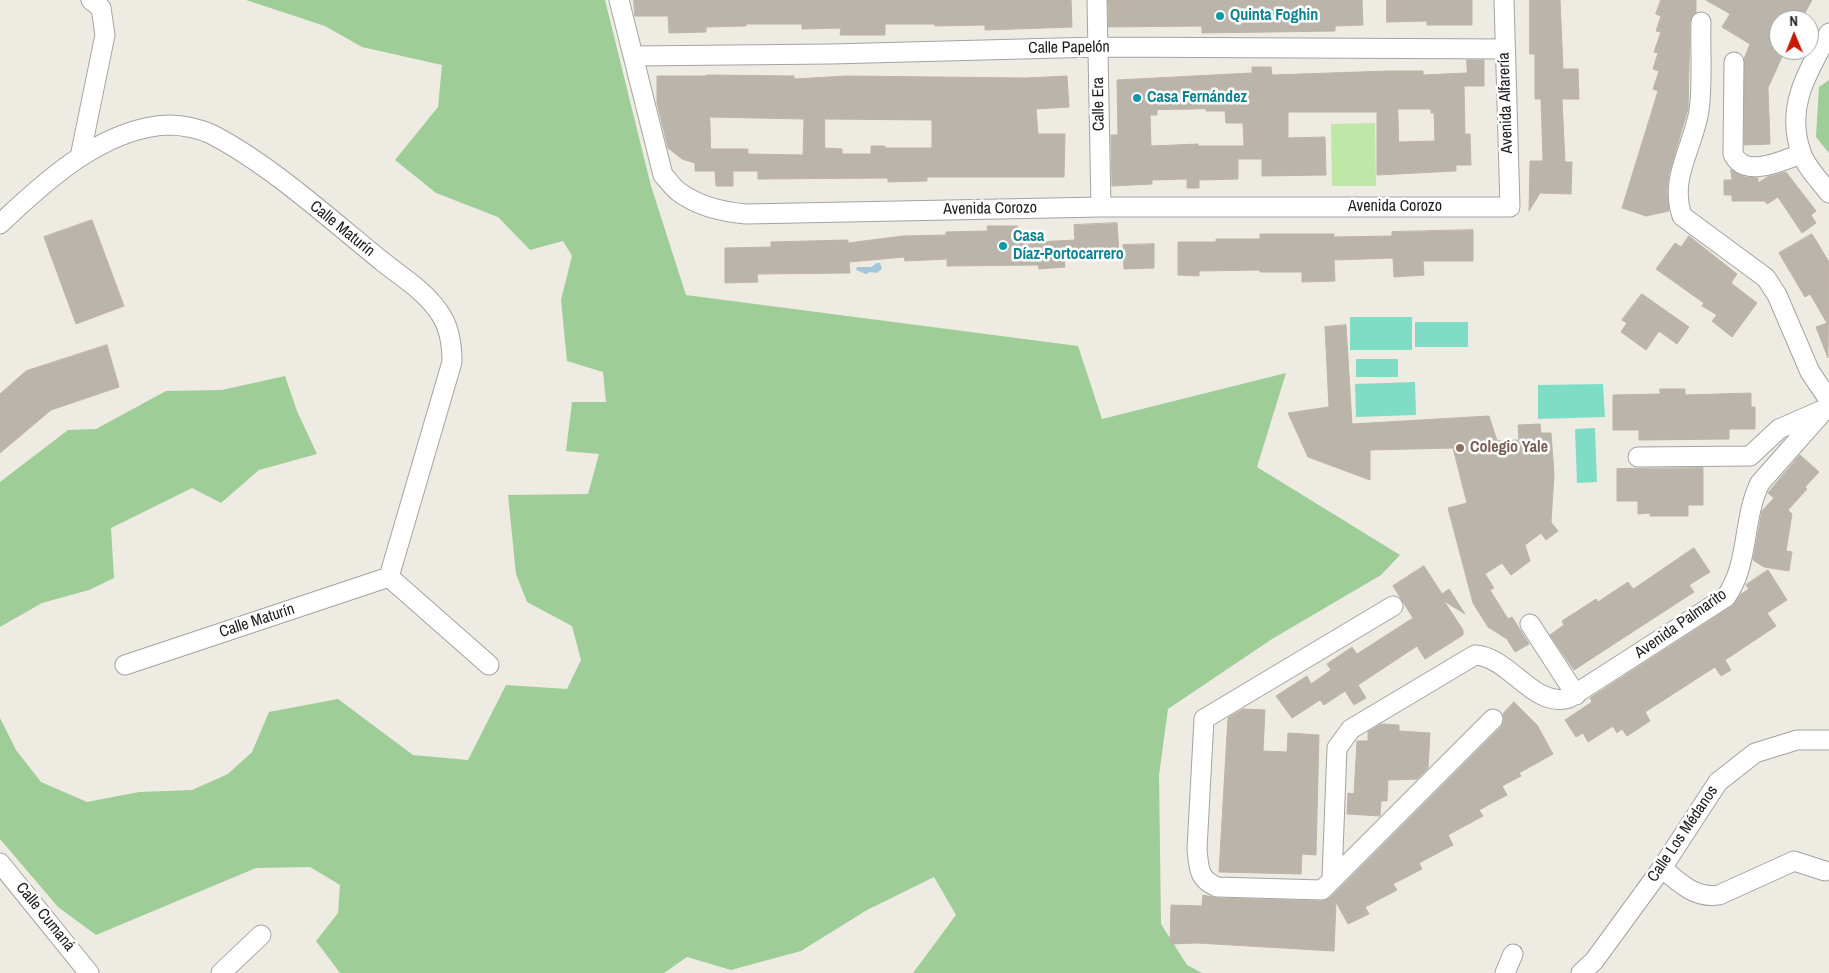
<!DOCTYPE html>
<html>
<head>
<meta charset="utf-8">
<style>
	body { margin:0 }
	#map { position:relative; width:1829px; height:973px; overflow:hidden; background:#eeebe2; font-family:"Archivo Narrow",sans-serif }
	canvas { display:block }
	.north { position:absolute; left:1769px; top:10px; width:50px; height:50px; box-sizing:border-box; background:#fff; border:1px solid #a4a4a4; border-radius:50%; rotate:359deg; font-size:14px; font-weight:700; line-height:20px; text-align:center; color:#1c1c1c }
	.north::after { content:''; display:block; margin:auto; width:18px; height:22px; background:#c61d02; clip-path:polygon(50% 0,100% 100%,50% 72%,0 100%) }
</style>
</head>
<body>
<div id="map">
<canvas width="1829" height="973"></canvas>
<div class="north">N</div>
</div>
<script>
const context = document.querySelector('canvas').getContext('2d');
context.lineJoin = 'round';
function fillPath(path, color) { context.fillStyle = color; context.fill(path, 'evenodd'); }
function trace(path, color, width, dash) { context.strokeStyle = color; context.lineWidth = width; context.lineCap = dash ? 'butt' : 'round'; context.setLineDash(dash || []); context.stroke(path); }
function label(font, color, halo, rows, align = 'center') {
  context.font = font + ' "Archivo Narrow",sans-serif'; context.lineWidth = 5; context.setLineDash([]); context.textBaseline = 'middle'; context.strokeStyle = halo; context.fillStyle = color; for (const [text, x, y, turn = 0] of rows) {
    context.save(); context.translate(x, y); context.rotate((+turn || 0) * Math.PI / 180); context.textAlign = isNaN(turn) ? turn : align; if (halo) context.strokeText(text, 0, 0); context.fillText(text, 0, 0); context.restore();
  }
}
const grass = new Path2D(`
	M 1375,123 L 1376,186 L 1332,186 L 1331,124 Z`);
const forest = new Path2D(`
	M 246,0 L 605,0 L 651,186 L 686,295 L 1078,346 L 1102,419 L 1286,373 L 1257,467 L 1400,555 L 1381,575 L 1272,639 L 1168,709 L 1159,775 L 1161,924 L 1187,965 L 1202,973 L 913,973 L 956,915 L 934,877 L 867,910 L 801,951 L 731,970 L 687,957 L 664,973 L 340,973 L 316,941 L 338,913 L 340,885 L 310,867 L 256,868 L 96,935 L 58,907 L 0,839 L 0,718 L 16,750 L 41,782 L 87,802 L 139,792 L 192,790 L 228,774 L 252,752 L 269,712 L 338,699 L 413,755 L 468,760 L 506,685 L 567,689 L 581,660 L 572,626 L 527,602 L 516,574 L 508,495 L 588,494 L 599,454 L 566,451 L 572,402 L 606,402 L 603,372 L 567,361 L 561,300 L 572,256 L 563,241 L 530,250 L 498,217 L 436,193 L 395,160 L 438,107 L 442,65 L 362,47 L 325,26 Z
	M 1829,80 L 1829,153 L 1816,137 L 1819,87 Z
	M 285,376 L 297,411 L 317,454 L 259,470 L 221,503 L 192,488 L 111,528 L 114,578 L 89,590 L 42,603 L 0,627 L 0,482 L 68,430 L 96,429 L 166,391 L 222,390 Z`);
const pitch = new Path2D(`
	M 1350,317 L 1412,317 L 1412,350 L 1350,350 Z
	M 1415,322 L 1468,322 L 1468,347 L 1415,347 Z
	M 1356,359 L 1398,359 L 1398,377 L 1356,377 Z
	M 1415,382 L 1416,415 L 1356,417 L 1355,384 Z
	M 1603,384 L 1605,417 L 1538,419 L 1538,385 Z
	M 1595,428 L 1597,482 L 1577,483 L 1575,429 Z`);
const water = new Path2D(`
	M 877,263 L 880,263 L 882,269 L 877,273 L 870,272 L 866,274 L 856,270 L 857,267 L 871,267 Z`);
const building = new Path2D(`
	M 634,0 L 1071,0 L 1072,27 L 985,30 L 985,25 L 935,26 L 935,24 L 885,24 L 885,35 L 840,35 L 841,28 L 802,29 L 802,24 L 746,24 L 746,26 L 706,27 L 706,32 L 669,33 L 668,16 L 635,16 Z
	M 1108,0 L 1362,0 L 1363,25 L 1335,26 L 1335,31 L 1202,33 L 1202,26 L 1109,27 Z
	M 1387,0 L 1472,0 L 1472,25 L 1427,25 L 1427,21 L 1387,22 Z
	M 1530,0 L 1560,0 L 1563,69 L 1578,69 L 1579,99 L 1562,99 L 1565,162 L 1572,162 L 1571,194 L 1540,193 L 1529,211 L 1530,161 L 1543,161 L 1541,99 L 1535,99 L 1535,54 L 1530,54 Z
	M 1661,0 L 1696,0 L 1696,12 L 1690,22 L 1688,109 L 1669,174 L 1667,189 L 1669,211 L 1646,216 L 1622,208 L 1658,91 L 1653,89 L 1659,71 L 1653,69 L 1658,53 L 1654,52 L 1661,32 L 1656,31 L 1661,16 L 1656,14 Z
	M 1706,0 L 1812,0 L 1801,20 L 1779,20 L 1779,50 L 1785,50 L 1768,88 L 1770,144 L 1744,145 L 1744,59 L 1750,44 L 1722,27 L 1730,14 Z
	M 1467,60 L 1484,60 L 1484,86 L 1464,86 L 1465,134 L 1470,134 L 1471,165 L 1456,165 L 1456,171 L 1377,175 L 1377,112 L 1288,112 L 1288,138 L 1325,137 L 1326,175 L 1262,176 L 1262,159 L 1238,159 L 1238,179 L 1199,180 L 1199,188 L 1187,188 L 1187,179 L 1152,180 L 1152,184 L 1112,186 L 1111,135 L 1118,135 L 1117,80 L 1252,73 L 1252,67 L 1271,67 L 1272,75 L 1388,71 L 1423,71 L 1423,75 L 1467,73 ZM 1206,109 L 1206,111 L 1225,111 L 1226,123 L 1243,123 L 1244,146 L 1198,146 L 1198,144 L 1151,146 L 1150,115 L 1157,115 L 1157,110 ZM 1398,109 L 1431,109 L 1431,113 L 1434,113 L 1435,141 L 1399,142 Z
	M 707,75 L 794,76 L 794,79 L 847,76 L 1025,78 L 1067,76 L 1069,107 L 1036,109 L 1038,134 L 1065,134 L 1064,177 L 927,177 L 927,181 L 888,182 L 888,178 L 758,179 L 758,171 L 733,171 L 733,186 L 716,186 L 715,171 L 695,171 L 695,163 L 682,159 L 668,148 L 657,103 L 657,76 L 707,76 ZM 710,117 L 804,119 L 803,155 L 748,154 L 748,149 L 711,149 ZM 825,119 L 932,120 L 932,148 L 885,148 L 885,146 L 871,146 L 871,154 L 842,154 L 842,149 L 825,148 Z
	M 1731,170 L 1744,177 L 1758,178 L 1758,183 L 1767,177 L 1786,172 L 1816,211 L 1811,215 L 1816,223 L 1802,233 L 1778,197 L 1767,204 L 1765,201 L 1732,201 L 1732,195 L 1724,195 L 1724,180 L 1732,180 Z
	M 92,220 L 124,306 L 76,324 L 44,237 Z
	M 1117,223 L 1119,253 L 1064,256 L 1065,267 L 1039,269 L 1038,265 L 947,266 L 947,259 L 905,261 L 904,257 L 849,262 L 850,273 L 757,274 L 758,282 L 725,283 L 725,248 L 771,247 L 771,242 L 848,240 L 848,243 L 903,236 L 946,235 L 946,232 L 988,231 L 987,226 L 1018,226 L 1018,243 L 1075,240 L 1074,225 Z
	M 1473,230 L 1473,261 L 1423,261 L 1424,275 L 1394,277 L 1393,258 L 1334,260 L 1335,281 L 1302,282 L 1302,272 L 1260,272 L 1260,270 L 1199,271 L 1199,276 L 1178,275 L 1178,242 L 1216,242 L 1216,239 L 1260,239 L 1260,234 L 1334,234 L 1334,237 L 1392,236 L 1392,232 Z
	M 1812,234 L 1829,262 L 1828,358 L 1816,327 L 1827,323 L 1810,294 L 1805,297 L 1779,253 Z
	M 1689,236 L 1737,274 L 1731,283 L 1757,303 L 1732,337 L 1712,321 L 1717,315 L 1702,306 L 1704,303 L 1656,269 L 1675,243 L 1681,247 Z
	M 1154,244 L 1154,268 L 1124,269 L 1123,245 Z
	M 1642,294 L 1689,327 L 1677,344 L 1659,331 L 1646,350 L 1621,332 L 1627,323 L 1622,320 Z
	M 1346,325 L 1352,424 L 1489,416 L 1497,441 L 1519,440 L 1518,425 L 1540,424 L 1541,433 L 1551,433 L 1554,474 L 1551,522 L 1558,531 L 1546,540 L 1541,533 L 1525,545 L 1530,561 L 1511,575 L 1502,563 L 1485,574 L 1494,588 L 1490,590 L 1508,619 L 1512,617 L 1529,644 L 1515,652 L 1507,639 L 1488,627 L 1473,603 L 1448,508 L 1467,503 L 1453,448 L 1370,450 L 1370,480 L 1308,457 L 1288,413 L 1329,407 L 1325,327 Z
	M 107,345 L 119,387 L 51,410 L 0,453 L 0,394 L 26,371 Z
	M 1660,389 L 1685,389 L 1685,395 L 1751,393 L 1751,407 L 1755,407 L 1755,429 L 1729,429 L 1729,439 L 1639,440 L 1639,430 L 1613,430 L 1613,395 L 1660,394 Z
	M 1800,455 L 1819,472 L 1805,487 L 1807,489 L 1788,510 L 1792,514 L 1786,551 L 1792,552 L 1789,571 L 1764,567 L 1753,560 L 1762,511 L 1774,498 L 1768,493 Z
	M 1703,468 L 1703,505 L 1688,505 L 1688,516 L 1650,516 L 1650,513 L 1638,514 L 1638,501 L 1617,501 L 1617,469 Z
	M 1694,548 L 1710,572 L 1689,585 L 1694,592 L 1574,670 L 1550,635 L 1564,625 L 1562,621 L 1596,599 L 1598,602 L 1628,582 L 1633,589 Z
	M 1424,566 L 1442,594 L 1449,589 L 1465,614 L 1444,601 L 1463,630 L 1463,635 L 1425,659 L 1417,646 L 1358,685 L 1366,698 L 1354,705 L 1345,691 L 1324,705 L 1320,700 L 1292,718 L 1276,696 L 1307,676 L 1311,684 L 1331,670 L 1327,664 L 1352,647 L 1357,654 L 1413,618 L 1393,586 Z
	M 1768,570 L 1787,600 L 1767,613 L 1776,626 L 1725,660 L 1731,670 L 1721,676 L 1715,667 L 1645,712 L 1650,721 L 1627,736 L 1622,729 L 1617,733 L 1613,726 L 1588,742 L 1583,733 L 1576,737 L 1565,720 L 1592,702 L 1590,698 L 1732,606 L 1741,594 L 1749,589 L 1746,585 Z
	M 1514,702 L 1537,725 L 1553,754 L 1519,773 L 1521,776 L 1502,786 L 1507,795 L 1479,810 L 1483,816 L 1448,835 L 1453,845 L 1419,863 L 1422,869 L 1393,884 L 1397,890 L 1365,907 L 1369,914 L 1348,924 L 1336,902 L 1334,951 L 1197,943 L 1170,944 L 1171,905 L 1202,906 L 1203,895 L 1217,898 L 1322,901 L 1330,898 L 1501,727 L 1504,721 L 1503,714 Z
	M 1243,709 L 1265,710 L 1263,751 L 1287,752 L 1288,733 L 1319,735 L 1316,855 L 1302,854 L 1301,874 L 1219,872 L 1228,718 Z
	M 1381,724 L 1399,725 L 1399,731 L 1430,733 L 1428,768 L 1417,779 L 1388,780 L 1387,801 L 1381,801 L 1380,816 L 1347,814 L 1348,793 L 1354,794 L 1357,741 L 1368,741 L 1368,732 Z`);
const minor = new Path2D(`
	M 619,0 L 663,175 C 668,180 673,188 679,192 C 698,206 723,212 746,214 L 1101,207 L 1510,207 L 1504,0
	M 1097,0 L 1101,207
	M 1701,22 C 1700,51 1703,82 1699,111 C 1693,148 1669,178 1682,216 L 1766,278 L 1777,295 L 1810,372 L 1829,400
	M 1829,33 C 1808,72 1785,106 1801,152 C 1805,166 1820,181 1829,193
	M 633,56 L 831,54 L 1098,47 L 1505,49
	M 1734,62 L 1733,154 C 1745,179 1781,161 1801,154
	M 80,157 L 105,35 L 101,8 L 91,0
	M 0,224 C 45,181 104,127 169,125 C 183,125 201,129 213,135 C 272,166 331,220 383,262 C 402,277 425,291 439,312 C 450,327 452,345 452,362 L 389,577
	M 1638,457 L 1750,456 L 1779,429 L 1820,411
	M 389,577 L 489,665
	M 1393,606 L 1204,719 L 1197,849 C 1199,868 1198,879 1217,887 L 1322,890 L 1493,719
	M 1530,624 L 1576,695
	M 125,665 L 389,577
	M 0,863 L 89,973
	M 1662,868 C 1679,883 1696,899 1719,895 L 1794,861 L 1825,871
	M 1332,878 L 1337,748 L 1351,729 L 1475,655 C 1510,657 1534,709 1569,698 L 1726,597 C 1750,563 1742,519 1760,483 L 1829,405
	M 221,973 L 261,935
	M 1505,973 L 1513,954
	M 1581,973 L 1594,961 L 1662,868 L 1718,782 L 1755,753 L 1797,740 L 1829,740`);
const markers = [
	[1220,16,5,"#0f9aa8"],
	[1137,98,5,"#0f9aa8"],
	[1003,246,5,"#0f9aa8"],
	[1460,448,5,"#8d6e63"]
];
const cultureNames = [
	["Quinta Foghin",1230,16],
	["Casa Fernández",1147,98],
	["Casa",1013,237],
	["Díaz-Portocarrero",1013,255]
];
const streetNames = [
	["Calle Papelón",1069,48,-1],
	["Avenida Alfarería",1506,103,-92],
	["Calle Era",1099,104,-91],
	["Avenida Corozo",1395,207],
	["Avenida Corozo",990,209,-1],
	["Calle Maturín",342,229,39],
	["Calle Maturín",257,621,-18],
	["Avenida Palmarito",1681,624,-35],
	["Calle Los Médanos",1683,834,-56],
	["Calle Cumaná",45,917,51]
];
const educationNames = [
	["Colegio Yale",1470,448]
];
fillPath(grass, '#bfe8a8');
fillPath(forest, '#9fcd97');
fillPath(pitch, '#80ddc5');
fillPath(water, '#a2c7db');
fillPath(building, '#bab4ab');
trace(building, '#bfb4a5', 1);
trace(minor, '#a3a3a3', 21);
trace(minor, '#fff', 19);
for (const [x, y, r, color] of markers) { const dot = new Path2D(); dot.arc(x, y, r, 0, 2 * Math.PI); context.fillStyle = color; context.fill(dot); trace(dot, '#fff', 2); }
label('bold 16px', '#0d838f', '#fff', cultureNames, 'left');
label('16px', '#1c1c1c', '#fff', streetNames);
label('bold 16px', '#785e54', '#fff', educationNames, 'left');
</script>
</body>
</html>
